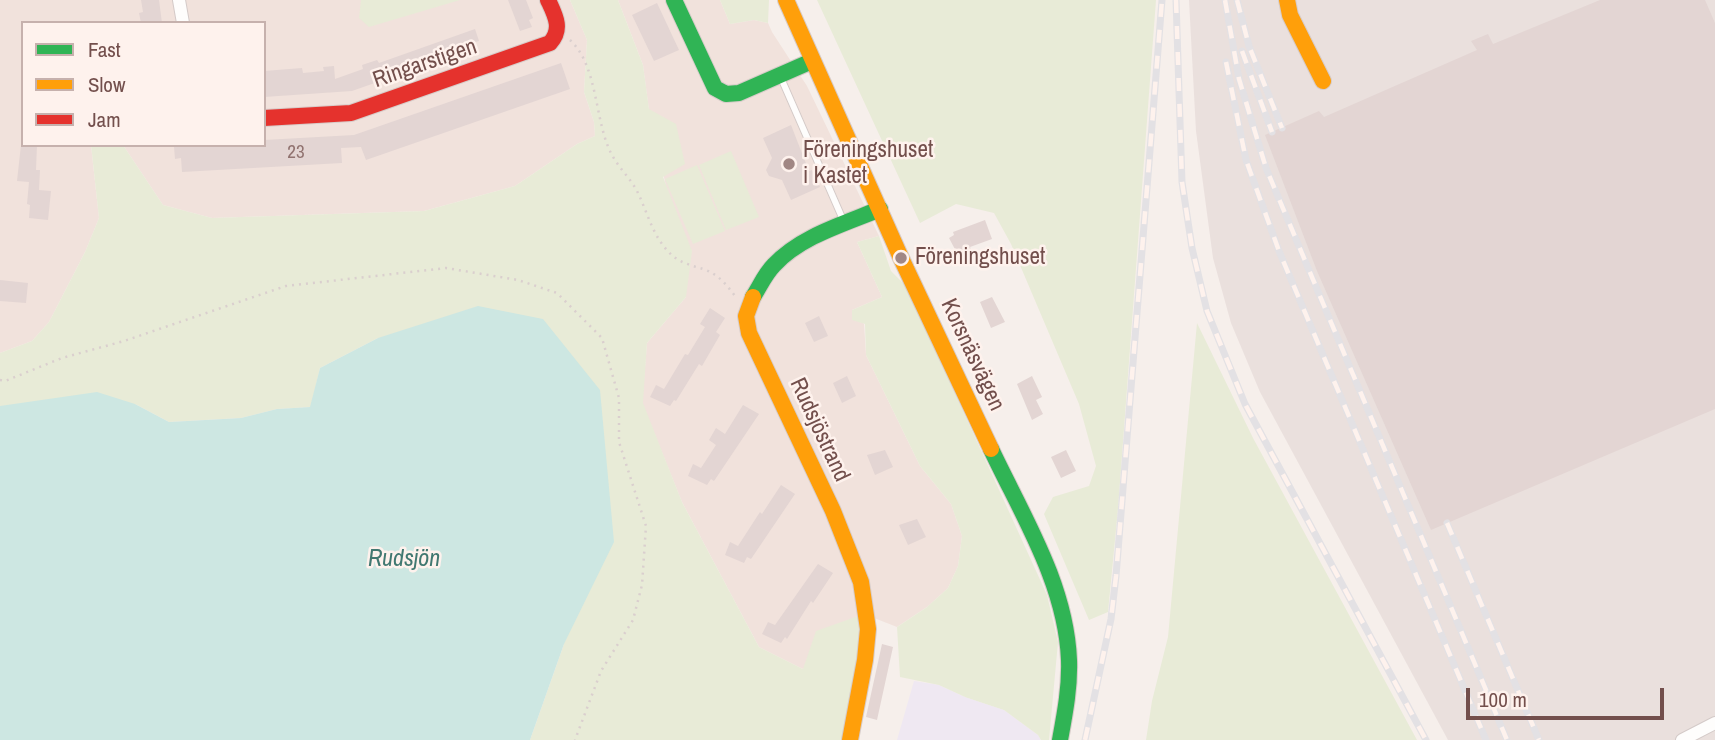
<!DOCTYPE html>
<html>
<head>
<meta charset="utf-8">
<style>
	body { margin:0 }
	#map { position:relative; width:1715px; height:740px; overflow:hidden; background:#f6efeb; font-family:"Archivo Narrow",sans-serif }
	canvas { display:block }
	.legend { position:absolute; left:21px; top:21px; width:245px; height:126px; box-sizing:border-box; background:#fef2ed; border:2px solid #c6b1ad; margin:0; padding:9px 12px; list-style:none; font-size:21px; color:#734f4c }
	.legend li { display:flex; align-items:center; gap:14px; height:35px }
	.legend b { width:35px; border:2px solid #c6b1ad }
	.scale { position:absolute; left:1466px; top:688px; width:198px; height:32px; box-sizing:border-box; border:4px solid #734f4c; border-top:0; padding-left:9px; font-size:21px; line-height:24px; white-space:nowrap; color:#734f4c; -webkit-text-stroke:5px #fef2ed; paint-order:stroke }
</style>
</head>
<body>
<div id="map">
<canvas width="1715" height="740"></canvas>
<ul class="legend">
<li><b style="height:9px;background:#30b455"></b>Fast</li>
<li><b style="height:9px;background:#ff9f0a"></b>Slow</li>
<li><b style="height:9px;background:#e5322d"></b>Jam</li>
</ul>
<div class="scale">100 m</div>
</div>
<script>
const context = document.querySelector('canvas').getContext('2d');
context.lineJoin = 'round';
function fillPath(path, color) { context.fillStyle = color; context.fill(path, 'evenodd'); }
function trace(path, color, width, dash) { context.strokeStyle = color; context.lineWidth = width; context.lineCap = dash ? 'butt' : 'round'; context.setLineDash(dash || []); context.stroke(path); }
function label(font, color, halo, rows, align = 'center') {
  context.font = font + ' "Archivo Narrow",sans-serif'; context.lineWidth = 5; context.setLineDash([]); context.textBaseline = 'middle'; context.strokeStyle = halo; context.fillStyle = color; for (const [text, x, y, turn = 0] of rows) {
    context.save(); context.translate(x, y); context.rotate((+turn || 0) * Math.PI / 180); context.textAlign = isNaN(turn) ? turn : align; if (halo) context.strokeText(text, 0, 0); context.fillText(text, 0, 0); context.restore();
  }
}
const residential = new Path2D(`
	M 0,0 L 570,0 L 587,40 L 584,92 L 594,122 L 595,136 L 577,144 L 515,186 L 424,211 L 212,218 L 163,205 L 123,145 L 264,145 L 264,23 L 23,23 L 23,145 L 91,145 L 99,218 L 85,252 L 49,322 L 32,341 L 0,353 Z
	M 618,0 L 720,0 L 730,24 L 754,20 L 768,23 L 772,32 L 807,86 L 879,236 L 857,242 L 882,297 L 852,310 L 864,324 L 866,355 L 920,466 L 951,504 L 962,536 L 958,566 L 948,588 L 927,607 L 897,627 L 864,614 L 803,669 L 759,647 L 682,502 L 642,403 L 647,343 L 686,297 L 666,186 L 649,110 L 643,65 Z`);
const industrial = new Path2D(`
	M 1189,0 L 1715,0 L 1715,740 L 1448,740 L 1260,392 L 1231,323 L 1213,258 L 1196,131 Z`);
const education = new Path2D(`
	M 914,681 L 939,685 L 965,697 L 1004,710 L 1038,735 L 1041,740 L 897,740 Z`);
const green = new Path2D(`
	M 361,0 L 460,0 L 369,27 L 359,18 Z
	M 570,0 L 618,0 L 643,65 L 649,109 L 676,124 L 685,164 L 663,177 L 692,251 L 686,297 L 647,343 L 643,403 L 682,502 L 759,647 L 803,669 L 816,631 L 864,614 L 847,740 L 530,740 L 564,644 L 378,338 L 320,368 L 311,407 L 277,409 L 241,418 L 169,422 L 135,404 L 0,406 L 0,353 L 32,341 L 49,322 L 85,252 L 99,218 L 91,145 L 123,145 L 163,205 L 212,218 L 424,211 L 515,186 L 577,144 L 595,136 L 594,122 L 584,92 L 587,40 Z
	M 720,0 L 769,0 L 768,23 L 754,20 L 730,24 Z
	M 817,0 L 1156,0 L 1118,509 L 1108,612 L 1089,620 L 1044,514 L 1053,497 L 1089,486 L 1096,466 L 1079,404 L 1011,244 L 994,213 L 956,204 L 920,223 Z
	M 731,151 L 759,217 L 726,230 L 699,165 Z
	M 697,165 L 725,231 L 693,244 L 665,179 Z
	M 879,236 L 891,271 L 903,283 L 912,299 L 1047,595 L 1058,642 L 1049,740 L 1041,740 L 1038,735 L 1004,710 L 965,697 L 939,685 L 900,677 L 897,627 L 927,607 L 948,588 L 958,566 L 962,536 L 951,504 L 920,466 L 866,355 L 865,324 L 852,320 L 852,310 L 882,297 L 857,242 Z
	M 1197,323 L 1253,438 L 1417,740 L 1146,740 L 1152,701 L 1168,637 Z`);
const water = new Path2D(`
	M 478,306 L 543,319 L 600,390 L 614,542 L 564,644 L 530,740 L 0,740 L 0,406 L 97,392 L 135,404 L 169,422 L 241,418 L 277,409 L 310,407 L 320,368 L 378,338 Z`);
const building = new Path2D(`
	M 141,0 L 159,0 L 162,23 L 141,23 L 139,13 L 143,12 Z
	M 508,0 L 526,0 L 533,18 L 529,20 L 532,27 L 520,31 Z
	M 1600,0 L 1705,0 L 1715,23 L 1715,409 L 1431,530 L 1317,271 L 1265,135 L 1319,111 L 1324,117 L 1477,50 L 1471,41 L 1488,34 L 1493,44 Z
	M 657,3 L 679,50 L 654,61 L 632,15 Z
	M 475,29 L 479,41 L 472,43 L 474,48 L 352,91 L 264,97 L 264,71 L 302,68 L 303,73 L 324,71 L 323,67 L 334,66 L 335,79 L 363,69 L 362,65 L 377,60 L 379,63 Z
	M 561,63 L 570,89 L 366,160 L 361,147 L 341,148 L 342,163 L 182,172 L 181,158 L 175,159 L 174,147 L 264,145 L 264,140 L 354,135 Z
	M 791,125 L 805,161 L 809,171 L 812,170 L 820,187 L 791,200 L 782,180 L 769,176 L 766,170 L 772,158 L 763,138 Z
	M 21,145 L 37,145 L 36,170 L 40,170 L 39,190 L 51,191 L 48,220 L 29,218 L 30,205 L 27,204 L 29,182 L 17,181 Z
	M 985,220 L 992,239 L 970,247 L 971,249 L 958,255 L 949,238 L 954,235 L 953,232 Z
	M 0,280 L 28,283 L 26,303 L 0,301 Z
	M 992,297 L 1005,322 L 991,328 L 980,302 Z
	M 710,308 L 725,318 L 716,332 L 720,335 L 702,366 L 699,364 L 676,401 L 674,400 L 670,406 L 650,397 L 656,385 L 664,389 L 685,354 L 688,355 L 705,327 L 700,324 Z
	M 819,316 L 828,336 L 814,342 L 805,323 Z
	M 847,376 L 856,396 L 842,403 L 833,383 Z
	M 1032,376 L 1042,397 L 1036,400 L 1043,414 L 1032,420 L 1017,384 Z
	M 743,405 L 759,414 L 714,481 L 711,479 L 707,485 L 688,476 L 693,464 L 701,468 L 716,445 L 709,440 L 716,428 L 725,434 Z
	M 885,450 L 893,467 L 875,475 L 867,455 Z
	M 1066,450 L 1076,471 L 1061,478 L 1051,457 Z
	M 781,485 L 795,494 L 751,559 L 747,557 L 744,563 L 725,555 L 730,542 L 738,546 L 760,512 L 762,514 Z
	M 917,519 L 926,537 L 908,545 L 899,525 Z
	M 818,564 L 833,573 L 813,603 L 811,601 L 787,639 L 785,637 L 781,643 L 762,634 L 768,622 L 775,625 Z
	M 882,644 L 893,647 L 877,720 L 866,717 Z`);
const path = new Path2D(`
	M 570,40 C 599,67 594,122 612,155 C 619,168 630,178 637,191 C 648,213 653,239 673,256 C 681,263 693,266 703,269 C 718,274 726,284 735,296
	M 0,380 L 5,381 L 62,358 L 124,341 L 286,286 L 446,268 L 518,280 L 557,293 L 602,338 L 619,398 L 619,442 L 646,526 L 642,585 L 633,620 L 601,671 L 575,740`);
const lane = new Path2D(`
	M 781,78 L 844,222`);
const street = new Path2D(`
	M 179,0 L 183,23
	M 1682,740 L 1715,723`);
const fast = new Path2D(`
	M 674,0 L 715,88 L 726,94 L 739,93 L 812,61
	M 753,297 C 760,286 765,274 774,265 C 801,236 844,224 880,209
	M 991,449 C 1022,515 1066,584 1069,660 C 1070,687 1065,713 1060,740`);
const slow = new Path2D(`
	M 786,0 L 901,258 L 991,449
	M 1287,0 L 1290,15 L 1323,81
	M 753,297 L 746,316 L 749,333 L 833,511 L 861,582 L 868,629 L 865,660 L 850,740`);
const jam = new Path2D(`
	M 264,118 L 351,113 L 550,43 C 563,29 555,15 548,0`);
const rail = new Path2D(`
	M 1176,0 L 1182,182 L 1192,248 L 1207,311 L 1245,404 L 1426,740
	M 1225,0 L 1239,79 L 1266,168 L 1507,740
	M 1237,0 L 1249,46 L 1282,128
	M 1242,51 L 1272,132
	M 1226,62 L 1246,160 L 1279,251 L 1486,740
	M 1447,523 L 1539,740
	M 1085,740 L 1111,619 L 1116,576 L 1162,0`);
const markers = [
	[789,164,7,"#a18784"],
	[901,258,7,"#a18784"]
];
const numberNames = [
	["23",296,153]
];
const streetNames = [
	["Ringarstigen",425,64,-19],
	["Korsnäsvägen",972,355,65],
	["Rudsjöstrand",819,430,65]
];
const poiNames = [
	["Föreningshuset",803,151],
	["i Kastet",803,177],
	["Föreningshuset",915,258]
];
const waterNames = [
	["Rudsjön",404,560]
];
fillPath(residential, '#f1e2dc');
fillPath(industrial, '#eae0dd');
fillPath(education, '#efe8f2');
fillPath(green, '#e8ebd7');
fillPath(water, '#cde7e2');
fillPath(building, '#e3d5d3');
trace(lane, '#d4cac8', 8);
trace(street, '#d4cac8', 14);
trace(fast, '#d7ccc9', 18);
trace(slow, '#d7ccc9', 18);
trace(jam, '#d7ccc9', 18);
trace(path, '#dacfce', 2.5, [2, 5]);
trace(lane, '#fefdfc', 6);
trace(street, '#fefdfc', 12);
trace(fast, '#30b455', 16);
trace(slow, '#ff9f0a', 16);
trace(jam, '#e5322d', 16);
trace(rail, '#e3e1e4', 7);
trace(rail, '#fef2ed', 4.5, [13]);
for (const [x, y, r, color] of markers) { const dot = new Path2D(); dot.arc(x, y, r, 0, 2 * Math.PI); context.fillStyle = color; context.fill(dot); trace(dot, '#fef2ed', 2.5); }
label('19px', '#917370', null, numberNames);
label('23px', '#734f4c', '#fef2ed', streetNames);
label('23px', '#734f4c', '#fef2ed', poiNames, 'left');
label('italic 24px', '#417871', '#fef2ed', waterNames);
</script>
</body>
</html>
